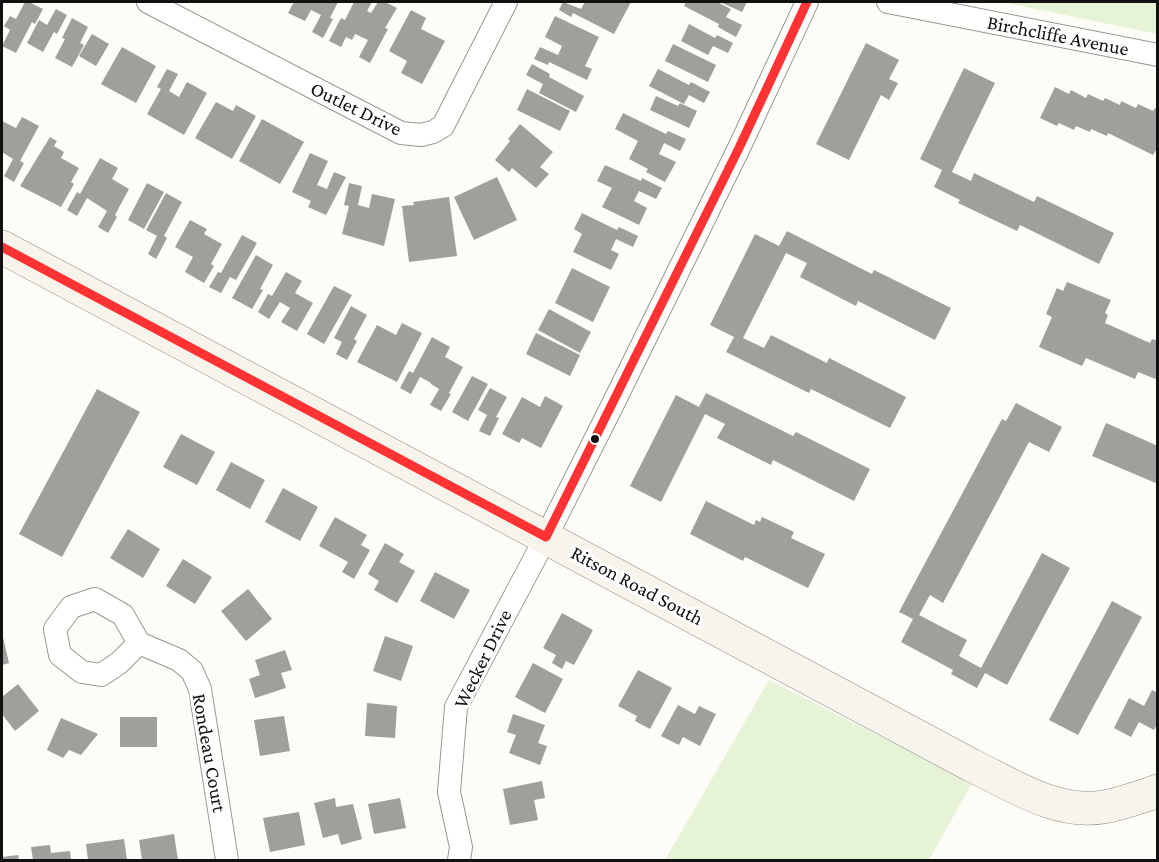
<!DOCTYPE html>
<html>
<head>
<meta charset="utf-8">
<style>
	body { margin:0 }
	#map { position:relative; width:1159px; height:862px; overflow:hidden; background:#fdfcf7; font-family:"Crimson Pro",serif }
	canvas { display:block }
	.frame { position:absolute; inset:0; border:3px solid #111; pointer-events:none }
</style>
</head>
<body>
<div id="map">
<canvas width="1159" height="862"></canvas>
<div class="frame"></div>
</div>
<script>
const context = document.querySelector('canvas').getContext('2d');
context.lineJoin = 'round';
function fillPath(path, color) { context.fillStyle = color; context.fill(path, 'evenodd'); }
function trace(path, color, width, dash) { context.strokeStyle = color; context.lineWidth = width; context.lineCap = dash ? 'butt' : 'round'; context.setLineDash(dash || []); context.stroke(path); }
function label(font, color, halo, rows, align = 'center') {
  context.font = font + ' "Crimson Pro",serif'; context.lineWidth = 6; context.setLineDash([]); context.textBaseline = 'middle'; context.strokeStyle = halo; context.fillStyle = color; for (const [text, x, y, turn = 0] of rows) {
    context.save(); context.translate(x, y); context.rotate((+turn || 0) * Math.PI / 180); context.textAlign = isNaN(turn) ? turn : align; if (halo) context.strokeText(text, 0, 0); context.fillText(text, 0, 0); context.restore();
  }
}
const green = new Path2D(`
	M 1002,2 L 1157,2 L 1157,34 Z
	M 769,680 L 972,783 L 929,860 L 665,860 Z`);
const building = new Path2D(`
	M 25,2 L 29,2 L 43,9 L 35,24 L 32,22 L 16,53 L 2,46 L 10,30 L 4,26 L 10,16 L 16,19 Z
	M 294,2 L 338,2 L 330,18 L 333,19 L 323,38 L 312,32 L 321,15 L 311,10 L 305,21 L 288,13 Z
	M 354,2 L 372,2 L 367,11 L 371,13 L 378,2 L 385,2 L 397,8 L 385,28 L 388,29 L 370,63 L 359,57 L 368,40 L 355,34 L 352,40 L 346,37 L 341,47 L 329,41 L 341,18 L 345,20 Z
	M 563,2 L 581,9 L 585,2 L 631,2 L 614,34 L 573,13 L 571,17 L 559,10 Z
	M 686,2 L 717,2 L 731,9 L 726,17 L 742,25 L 736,37 L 718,27 L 719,24 L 684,6 Z
	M 720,2 L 747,2 L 742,12 Z
	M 56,9 L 67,15 L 57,34 L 54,32 L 43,52 L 27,43 L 39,20 L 47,25 Z
	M 411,10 L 426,18 L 421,29 L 445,41 L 422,84 L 401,73 L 407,61 L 389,51 Z
	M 555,16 L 599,37 L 585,66 L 592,69 L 587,80 L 549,62 L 548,65 L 534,59 L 540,47 L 558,55 L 562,46 L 545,37 Z
	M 72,18 L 88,27 L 80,43 L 84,45 L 72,67 L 55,58 L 65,39 L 62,38 Z
	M 689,24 L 715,38 L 717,35 L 733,43 L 728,53 L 713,46 L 708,55 L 681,41 Z
	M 92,34 L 109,44 L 96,66 L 79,56 Z
	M 866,43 L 899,60 L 889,79 L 898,83 L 889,100 L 881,95 L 849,160 L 816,144 Z
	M 673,44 L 716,65 L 708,82 L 665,61 Z
	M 122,47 L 156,66 L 136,103 L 101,84 Z
	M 532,64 L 550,74 L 549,77 L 584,96 L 576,112 L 539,93 L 543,84 L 526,75 Z
	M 964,68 L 995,83 L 952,172 L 971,181 L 974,173 L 1034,202 L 1037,196 L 1114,233 L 1099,264 L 1020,225 L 1017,231 L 958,203 L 960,200 L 934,187 L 942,170 L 920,159 Z
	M 167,69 L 178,74 L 169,91 L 179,97 L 187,82 L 207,93 L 184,135 L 147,114 L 161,89 L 157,87 Z
	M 658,69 L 689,85 L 691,82 L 710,92 L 704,103 L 689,95 L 684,104 L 649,86 Z
	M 1055,87 L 1069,94 L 1071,90 L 1086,98 L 1088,94 L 1103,101 L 1105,98 L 1120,105 L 1121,101 L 1136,108 L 1138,104 L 1153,111 L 1155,108 L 1158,109 L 1158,147 L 1153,155 L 1108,133 L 1107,136 L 1091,129 L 1090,132 L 1076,126 L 1074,130 L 1059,123 L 1057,126 L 1040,118 Z
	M 527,89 L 570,111 L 560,131 L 517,110 Z
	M 656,96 L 678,106 L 680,103 L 697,111 L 689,128 L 650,110 Z
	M 216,102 L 233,111 L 236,105 L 256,116 L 232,159 L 195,138 Z
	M 623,113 L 666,134 L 668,131 L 686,139 L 680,151 L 664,143 L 659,154 L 676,162 L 665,182 L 646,172 L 648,169 L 629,159 L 638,141 L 615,129 Z
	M 22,117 L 39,126 L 20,161 L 24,163 L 14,182 L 4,176 L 13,159 L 2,152 L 2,121 L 16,128 Z
	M 262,119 L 304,142 L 280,184 L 239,161 Z
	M 520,124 L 553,152 L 540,167 L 549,174 L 536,188 L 512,168 L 509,172 L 495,160 L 510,141 L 508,139 Z
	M 50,137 L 57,141 L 54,146 L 64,152 L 61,158 L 79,168 L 71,182 L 74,184 L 61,207 L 20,186 Z
	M 310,153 L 328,161 L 317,185 L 327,189 L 334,172 L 346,177 L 326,215 L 308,207 L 311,201 L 292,192 Z
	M 100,158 L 118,168 L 112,179 L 129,189 L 115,215 L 117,217 L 108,233 L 98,227 L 107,211 L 87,198 L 77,216 L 67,210 L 77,192 L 80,194 Z
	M 605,165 L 641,181 L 642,178 L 662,188 L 656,199 L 639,191 L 634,201 L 647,208 L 639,225 L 602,207 L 612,188 L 597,181 Z
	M 497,177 L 517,220 L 474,240 L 454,197 Z
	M 147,183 L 164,192 L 144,229 L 128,220 Z
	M 349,183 L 362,186 L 358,205 L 369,208 L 372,194 L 395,199 L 384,246 L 342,234 L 349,206 L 344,205 Z
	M 166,193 L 182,202 L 164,236 L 167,238 L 156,259 L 148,254 L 157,236 L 146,230 Z
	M 449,197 L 457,256 L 409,262 L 402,206 L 414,205 L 413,202 Z
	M 582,213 L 617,230 L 619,227 L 638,236 L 633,247 L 616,239 L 611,250 L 619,254 L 611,270 L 573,252 L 582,234 L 574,229 Z
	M 190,220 L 207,229 L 204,234 L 222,244 L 211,264 L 214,266 L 204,283 L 185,272 L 193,257 L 175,247 Z
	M 787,231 L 872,274 L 874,270 L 951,308 L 935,340 L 858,301 L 856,306 L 800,277 L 807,263 L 786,253 L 743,338 L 764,348 L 771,335 L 827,363 L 829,358 L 906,397 L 890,428 L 811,389 L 809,393 L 726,352 L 734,337 L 710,325 L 755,234 L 779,246 Z
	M 242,235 L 257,243 L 236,280 L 230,277 L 221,293 L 209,287 L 218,272 L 221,273 Z
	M 256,255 L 273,265 L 260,289 L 263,290 L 252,309 L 232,298 Z
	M 572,268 L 610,287 L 593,322 L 555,303 Z
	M 286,272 L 302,281 L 295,293 L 313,303 L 297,331 L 281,322 L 290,308 L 280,302 L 269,319 L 258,312 L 268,294 L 272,296 Z
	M 1067,282 L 1111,300 L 1105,313 L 1108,315 L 1105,323 L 1150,343 L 1152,339 L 1158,341 L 1158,380 L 1138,372 L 1135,379 L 1086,358 L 1082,366 L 1039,347 L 1052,317 L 1046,314 L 1057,288 L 1063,291 Z
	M 334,286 L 352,295 L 324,344 L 307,334 Z
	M 351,306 L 367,315 L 354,339 L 357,341 L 347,360 L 336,354 L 342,342 L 334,338 Z
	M 549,309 L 591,332 L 580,353 L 538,330 Z
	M 402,323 L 422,333 L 397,382 L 357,362 L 377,325 L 396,335 Z
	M 536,333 L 580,355 L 570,376 L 526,354 Z
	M 432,337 L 450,347 L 445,357 L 463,367 L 449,393 L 451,394 L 441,411 L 430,405 L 439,389 L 431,384 L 431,383 L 420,377 L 411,394 L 400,388 L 409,371 L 413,373 Z
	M 472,376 L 488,384 L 468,421 L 452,412 Z
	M 490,388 L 507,397 L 496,417 L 499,418 L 490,436 L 479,431 L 487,415 L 478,410 Z
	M 97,389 L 140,412 L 62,557 L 19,534 Z
	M 706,393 L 793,436 L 796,432 L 870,469 L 854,501 L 773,460 L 771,465 L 717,438 L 725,424 L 705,414 L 661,502 L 630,486 L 676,395 L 699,407 Z
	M 545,396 L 563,406 L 541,448 L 522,438 L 519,443 L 502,434 L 522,397 L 540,407 Z
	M 1016,403 L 1062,427 L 1049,452 L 1029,442 L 943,603 L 930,595 L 919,615 L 967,640 L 959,656 L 981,668 L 1042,553 L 1070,568 L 1007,685 L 985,673 L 977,688 L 951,674 L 953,670 L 901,642 L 913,619 L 899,612 L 1002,419 L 1006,421 Z
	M 1106,423 L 1158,446 L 1158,484 L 1092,456 Z
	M 181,434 L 215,452 L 197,485 L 163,467 Z
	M 231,462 L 265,480 L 250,509 L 216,490 Z
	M 283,488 L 318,507 L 300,541 L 265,522 Z
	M 706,501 L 754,525 L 756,520 L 760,522 L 762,517 L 794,532 L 791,538 L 825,554 L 808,588 L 745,557 L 743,561 L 690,534 Z
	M 335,517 L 367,535 L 361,545 L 370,550 L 354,579 L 342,572 L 348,562 L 319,546 Z
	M 128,529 L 160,549 L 143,578 L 110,558 Z
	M 385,543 L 404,554 L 399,562 L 415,571 L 397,603 L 374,590 L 379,581 L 368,574 Z
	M 183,559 L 212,577 L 195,604 L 166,586 Z
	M 435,572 L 470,590 L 454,619 L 420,601 Z
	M 248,589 L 272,619 L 246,641 L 221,611 Z
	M 1112,601 L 1142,617 L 1078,735 L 1049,720 Z
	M 562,613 L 593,630 L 574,665 L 566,661 L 562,669 L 552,663 L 556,655 L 543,648 Z
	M 2,633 L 9,663 L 2,665 Z
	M 385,636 L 413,646 L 401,681 L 373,671 Z
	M 285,650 L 292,670 L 281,673 L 286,688 L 255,698 L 249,679 L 260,675 L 255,660 Z
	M 533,663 L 563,679 L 545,713 L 515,697 Z
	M 638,670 L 672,688 L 650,729 L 635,721 L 637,716 L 618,706 Z
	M 18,684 L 39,711 L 15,731 L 2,714 L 2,697 Z
	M 1152,690 L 1158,693 L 1158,722 L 1154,730 L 1139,722 L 1131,737 L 1114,728 L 1129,698 L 1144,706 Z
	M 367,703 L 397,706 L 395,738 L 365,736 Z
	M 678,705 L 695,714 L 699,706 L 716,714 L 700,746 L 683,737 L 679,745 L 661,736 Z
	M 513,714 L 545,725 L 538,743 L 547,746 L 540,765 L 509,753 L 516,735 L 507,732 Z
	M 284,716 L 290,751 L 260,756 L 254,720 Z
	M 120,717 L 157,717 L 157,747 L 120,747 Z
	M 61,718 L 98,734 L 81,755 L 69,750 L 63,758 L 47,750 Z
	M 542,781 L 545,798 L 534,800 L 538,820 L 510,825 L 503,789 Z
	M 335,798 L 336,807 L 353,804 L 362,839 L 341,845 L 338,834 L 323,838 L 314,803 Z
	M 400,798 L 406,828 L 374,834 L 368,804 Z
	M 299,812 L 305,845 L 270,852 L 263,818 Z
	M 174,834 L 178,860 L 142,860 L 139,840 Z
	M 124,839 L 127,860 L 88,860 L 86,844 Z
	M 50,845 L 51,853 L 70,851 L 71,860 L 33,860 L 31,847 Z
	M 18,855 L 19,860 L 2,860 L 2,857 Z`);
const street = new Path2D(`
	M 148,2 L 401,133 L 421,135 L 433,132 L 443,126 L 506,2
	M 888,2 L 1158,55
	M 139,643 L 119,663 L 101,675 L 82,672 L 60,655 L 55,629 L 71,607 L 95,599 L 123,615 L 139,643 L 179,660 L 192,671 L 200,689 L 227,860
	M 459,860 L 461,847 L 449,792 L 456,707 L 546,537 L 612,406 L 739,148 L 807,2`);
const secondary = new Path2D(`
	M 2,247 L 971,765 C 1011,784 1056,815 1103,807 C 1121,804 1140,797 1158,791`);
const bus1 = new Path2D(`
	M 2,247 L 546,537 L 739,148 L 807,2`);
const markers = [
	[595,439,5,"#111"]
];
const streetNames = [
	["Birchcliffe Avenue",1058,36,11],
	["Outlet Drive",356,109,26],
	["Ritson Road South",637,586,28],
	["Wecker Drive",483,659,-64],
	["Rondeau Court",209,753,80]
];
fillPath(green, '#e7f3d7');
fillPath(building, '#a19f9c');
trace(street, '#979795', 24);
trace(secondary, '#8e8d8b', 34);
trace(street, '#fffffe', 22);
trace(secondary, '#f6f4eb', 33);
trace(bus1, '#f33', 9);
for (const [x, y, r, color] of markers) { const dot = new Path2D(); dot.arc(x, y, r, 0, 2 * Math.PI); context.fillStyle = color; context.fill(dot); trace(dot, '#fff', 2); }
label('20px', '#111', '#fff', streetNames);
</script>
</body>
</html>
